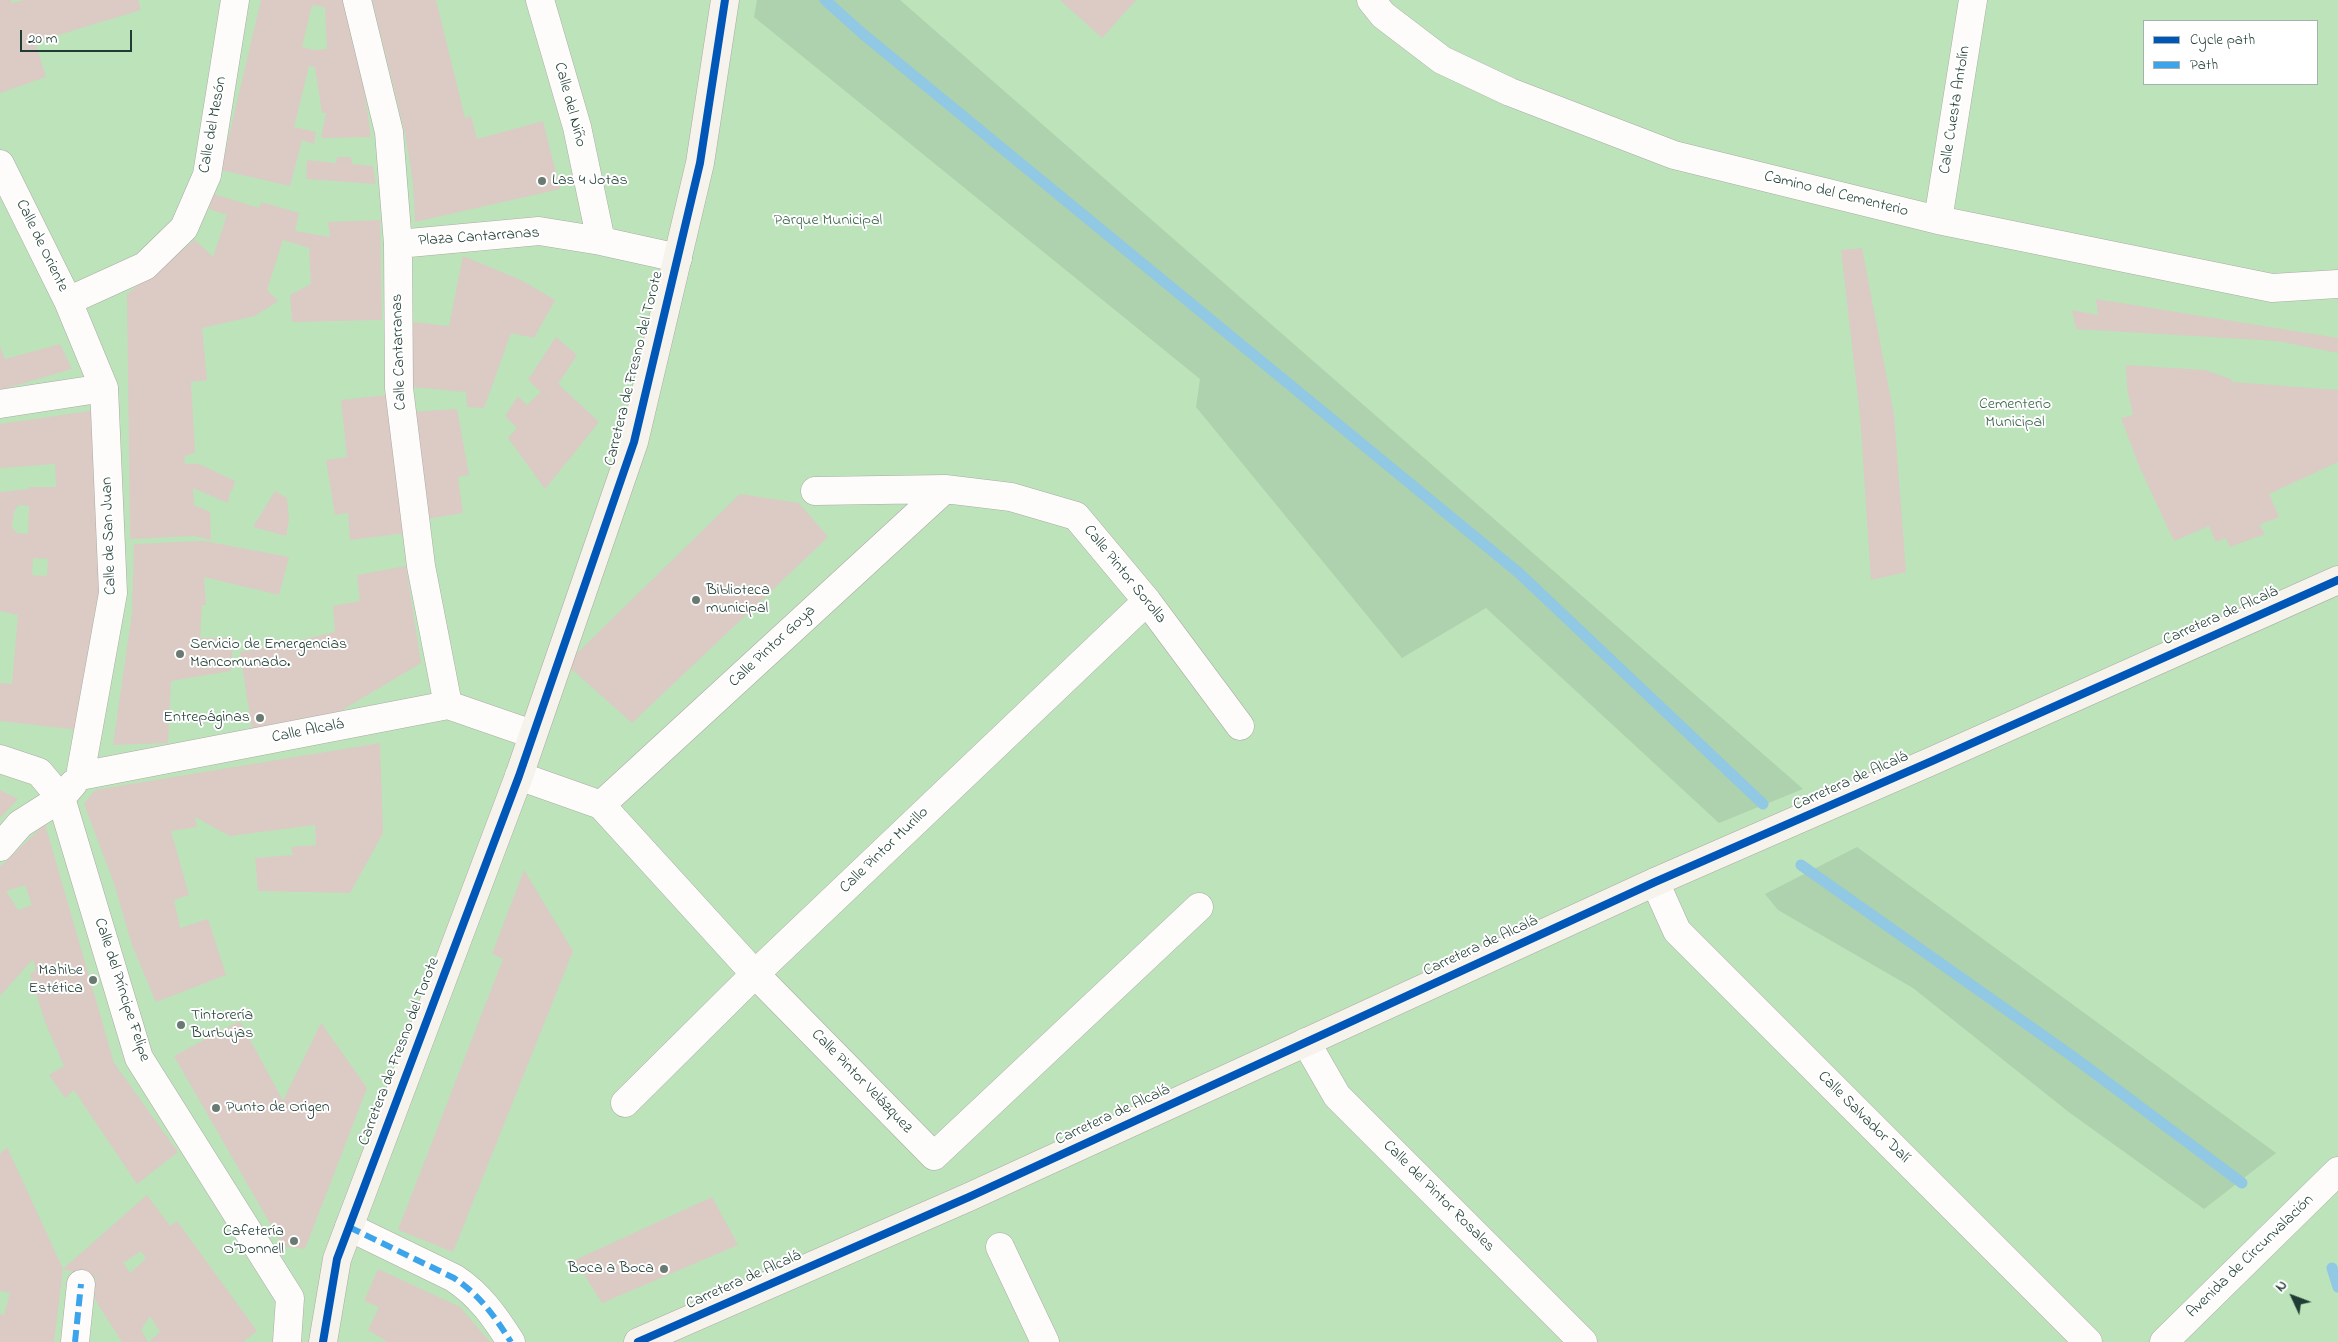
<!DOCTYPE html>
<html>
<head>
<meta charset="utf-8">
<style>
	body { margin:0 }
	#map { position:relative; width:2338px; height:1342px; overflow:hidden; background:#f3ece4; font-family:"Indie Flower",sans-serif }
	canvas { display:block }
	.legend { position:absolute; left:2143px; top:20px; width:175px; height:65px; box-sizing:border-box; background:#fff; border:1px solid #a5b1ae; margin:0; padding:6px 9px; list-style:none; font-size:15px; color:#1f3d34 }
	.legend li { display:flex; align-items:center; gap:10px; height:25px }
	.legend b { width:25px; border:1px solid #a5b1ae }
	.north { position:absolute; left:2268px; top:1272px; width:50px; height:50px; -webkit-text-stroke:4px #fff; paint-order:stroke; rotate:313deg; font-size:14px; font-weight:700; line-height:20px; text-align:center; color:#1f3d34 }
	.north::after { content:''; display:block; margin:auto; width:18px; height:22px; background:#1f3d34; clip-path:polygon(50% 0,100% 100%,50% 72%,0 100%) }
	.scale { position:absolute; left:20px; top:30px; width:112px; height:22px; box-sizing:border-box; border:2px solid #1f3d34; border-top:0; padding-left:6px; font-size:15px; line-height:18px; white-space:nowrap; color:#1f3d34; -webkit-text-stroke:4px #fff; paint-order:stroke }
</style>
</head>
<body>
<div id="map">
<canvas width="2338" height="1342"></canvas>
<ul class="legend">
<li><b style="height:6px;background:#0057b8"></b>Cycle path</li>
<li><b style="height:6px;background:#3da4eb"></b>Path</li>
</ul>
<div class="north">N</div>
<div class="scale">20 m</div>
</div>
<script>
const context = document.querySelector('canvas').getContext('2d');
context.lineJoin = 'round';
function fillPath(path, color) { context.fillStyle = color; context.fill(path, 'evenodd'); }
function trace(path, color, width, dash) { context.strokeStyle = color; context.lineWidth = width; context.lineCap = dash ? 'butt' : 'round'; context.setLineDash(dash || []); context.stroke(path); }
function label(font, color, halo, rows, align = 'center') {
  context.font = font + ' "Indie Flower",sans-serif'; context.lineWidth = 4; context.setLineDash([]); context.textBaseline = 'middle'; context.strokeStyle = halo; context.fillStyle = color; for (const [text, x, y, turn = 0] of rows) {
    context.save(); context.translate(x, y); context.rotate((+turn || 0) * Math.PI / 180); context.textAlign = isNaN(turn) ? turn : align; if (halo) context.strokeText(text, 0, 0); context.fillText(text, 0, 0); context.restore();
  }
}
const green = new Path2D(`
	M 0,0 L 2338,0 L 2338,1342 L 0,1342 ZM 2144,21 L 2317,21 L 2317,84 L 2144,84 Z`);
const forest = new Path2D(`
	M 757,0 L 900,0 L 1803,789 L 1719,823 L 1486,608 L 1402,658 L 1196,407 L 1200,379 L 754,17 Z
	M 1857,847 L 2276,1153 L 2204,1209 L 2070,1113 L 1913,988 L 1778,910 L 1765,894 Z`);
const stream = new Path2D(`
	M 825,0 L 863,34 L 1519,573 L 1763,804
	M 1801,865 L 2072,1056 L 2242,1183
	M 2332,1268 L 2338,1287`);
const building = new Path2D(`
	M 0,0 L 11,0 L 12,3 L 24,0 L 138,0 L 141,10 L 35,42 L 46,77 L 0,93 Z
	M 261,0 L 347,0 L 362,75 L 371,137 L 321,138 L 326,113 L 322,113 L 315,67 L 309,66 L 294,127 L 316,132 L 314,144 L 302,140 L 290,186 L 221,170 ZM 312,5 L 325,7 L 327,49 L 313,50 L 302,47 Z
	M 372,0 L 436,0 L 465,118 L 471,116 L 477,139 L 543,121 L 560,189 L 415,222 L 413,183 L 405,133 Z
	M 1060,0 L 1136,0 L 1102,38 Z
	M 337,157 L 351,157 L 352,164 L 373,166 L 376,184 L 306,179 L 307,160 L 336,163 Z
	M 214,194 L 259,208 L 261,202 L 299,213 L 295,231 L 330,237 L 328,222 L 380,220 L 382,320 L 292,322 L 290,295 L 311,284 L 309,248 L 283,240 L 267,290 L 278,301 L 255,316 L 202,328 L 207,380 L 191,382 L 195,452 L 184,457 L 185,464 L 199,464 L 235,481 L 232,492 L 230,491 L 228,503 L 193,488 L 194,505 L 210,512 L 211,540 L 195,536 L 130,539 L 127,294 L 195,240 L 213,257 L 227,215 L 209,209 Z
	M 1862,248 L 1894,415 L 1906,572 L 1871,580 L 1860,416 L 1841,250 Z
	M 463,256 L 521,280 L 555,300 L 534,338 L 511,333 L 484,408 L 467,407 L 466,392 L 412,387 L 413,322 L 449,326 Z
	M 2096,299 L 2338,338 L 2338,353 L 2277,341 L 2076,329 L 2072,310 L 2098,315 Z
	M 556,337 L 577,355 L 558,384 L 599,422 L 545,489 L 508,438 L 517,428 L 505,416 L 518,396 L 527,405 L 541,392 L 528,380 Z
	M 60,344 L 72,369 L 0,390 L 0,346 L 5,359 Z
	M 2126,365 L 2205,370 L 2231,379 L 2242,404 L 2233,382 L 2338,390 L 2338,462 L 2269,494 L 2279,517 L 2259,525 L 2265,534 L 2230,547 L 2226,538 L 2216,542 L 2209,526 L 2174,541 L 2139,466 L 2121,418 L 2133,415 L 2127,388 Z
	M 387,395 L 394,460 L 407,533 L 350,540 L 348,513 L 335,515 L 326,460 L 347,457 L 341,400 Z
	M 457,409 L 469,475 L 458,477 L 463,513 L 426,519 L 411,412 Z
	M 96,410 L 99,578 L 97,620 L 80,730 L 0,721 L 0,683 L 12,684 L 18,615 L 0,611 L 0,492 L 29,489 L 29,487 L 56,487 L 55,464 L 0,468 L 0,424 ZM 19,505 L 29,506 L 28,534 L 17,533 L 12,527 L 14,511 ZM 33,558 L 48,559 L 47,576 L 32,575 Z
	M 275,491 L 287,498 L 289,520 L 286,536 L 253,527 Z
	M 740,494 L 799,503 L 828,537 L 632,723 L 566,664 Z
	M 204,541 L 289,557 L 279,595 L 204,577 L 206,605 L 202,605 L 200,638 L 233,638 L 231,671 L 171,681 L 168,743 L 113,745 L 132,613 L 134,544 Z
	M 406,566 L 421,663 L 329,718 L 253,736 L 240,652 L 276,646 L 335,632 L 333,606 L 360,601 L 357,575 Z
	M 380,743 L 383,833 L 350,893 L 258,891 L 255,858 L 293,855 L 291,847 L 316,845 L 315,825 L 230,836 L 195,817 L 197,827 L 171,831 L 189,895 L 174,900 L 180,928 L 208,919 L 226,975 L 156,1002 L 132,945 L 114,883 L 84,804 L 95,790 Z
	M 0,790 L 18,799 L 0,818 Z
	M 45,824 L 114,1063 L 178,1152 L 137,1184 L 74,1090 L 65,1098 L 49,1075 L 64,1066 L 45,1022 L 30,974 L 36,971 L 33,959 L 0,996 L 0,867 ZM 25,885 L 32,905 L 18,910 L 6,891 Z
	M 524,870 L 573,951 L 453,1252 L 398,1230 L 503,959 L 492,954 Z
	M 240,1021 L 283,1101 L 321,1023 L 367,1088 L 305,1249 L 283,1246 L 174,1056 Z
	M 7,1147 L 63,1269 L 147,1195 L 170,1226 L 177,1221 L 257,1331 L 243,1342 L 149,1342 L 160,1332 L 150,1316 L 141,1330 L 148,1342 L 122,1342 L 87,1287 L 98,1279 L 63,1269 L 54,1342 L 0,1342 L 0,1314 L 4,1315 L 10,1293 L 0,1291 L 0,1154 ZM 141,1251 L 146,1259 L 130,1273 L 123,1263 Z
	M 712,1197 L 738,1245 L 602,1303 L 575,1260 Z
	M 378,1269 L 460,1307 L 490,1342 L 388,1342 L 368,1330 L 379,1307 L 364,1301 Z`);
const street = new Path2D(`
	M 357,0 L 389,132 L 398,244 L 399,388 L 421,566 L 448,705
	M 540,0 L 577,127 L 601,241
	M 1371,0 L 1383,15 L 1442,60 L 1510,92 L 1674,155 L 1938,220 L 2272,288 L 2338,284
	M 0,164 L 68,301 L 104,388 L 113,593 L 80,776
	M 1938,220 L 1973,0
	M 398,244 L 539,231 L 601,241 L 678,258
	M 68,301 L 145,266 L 184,228 L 207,175 L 235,0
	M 0,404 L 104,388
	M 815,491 L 945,489 L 1011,497 L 1076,516 L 1147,601 L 1240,726
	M 0,759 L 39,772 L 61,798 L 139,1058 L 290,1298 L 287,1342
	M 80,776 L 448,705 L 532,734
	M 519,776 L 601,805 L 755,974 L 934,1156 L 1199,907
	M 601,805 L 945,489
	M 0,847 L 20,824 L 61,798 L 73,784
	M 1655,882 L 1677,931 L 2088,1342
	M 1306,1042 L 1337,1096 L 1583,1342
	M 625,1103 L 755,974 L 1147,601
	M 349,1227 L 454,1278 C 480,1295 495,1317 511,1342
	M 1000,1247 L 1045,1342
	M 75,1342 L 81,1284
	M 2164,1342 L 2338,1171`);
const secondary = new Path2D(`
	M 323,1342 L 337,1259 L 519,776 L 634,442 L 700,163 L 725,0
	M 638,1342 L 969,1197 L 1655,882 L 1932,761 L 2338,580`);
const quiet = new Path2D(`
	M 349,1227 L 454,1278 C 480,1295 495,1317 511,1342
	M 75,1342 L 81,1284`);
const cycleway = new Path2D(`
	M 323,1342 L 337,1259 L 519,776 L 634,442 L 700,163 L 725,0
	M 638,1342 L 969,1197 L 1655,882 L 1932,761 L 2338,580`);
const markers = [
	[542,181,5,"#697a72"],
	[696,600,5,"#697a72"],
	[180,654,5,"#697a72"],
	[260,718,5,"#697a72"],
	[93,980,5,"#697a72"],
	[181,1025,5,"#697a72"],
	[216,1108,5,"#697a72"],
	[294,1241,5,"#697a72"],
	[664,1269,5,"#697a72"]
];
const streetNames = [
	["Calle del Niño",569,105,75],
	["Calle Cuesta Antolín",1956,110,-81],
	["Calle del Mesón",214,125,-80],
	["Camino del Cementerio",1836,195,14],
	["Plaza Cantarranas",479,238,-4],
	["Calle de Oriente",41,246,64],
	["Calle Cantarranas",400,352,-92],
	["Carretera de Fresno del Torote",635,369,-76],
	["Calle de San Juan",110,536,-92],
	["Calle Pintor Sorolla",1124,575,51],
	["Carretera de Alcalá",2221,617,-24],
	["Calle Pintor Goya",773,647,-43],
	["Calle Alcalá",308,732,-11],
	["Carretera de Alcalá",1851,782,-24],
	["Calle Pintor Murillo",885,851,-44],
	["Carretera de Alcalá",1481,947,-25],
	["Calle del Príncipe Felipe",121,990,72],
	["Carretera de Fresno del Torote",400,1052,-69],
	["Calle Pintor Velázquez",861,1082,46],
	["Carretera de Alcalá",1113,1116,-25],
	["Calle Salvador Dalí",1863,1118,45],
	["Calle del Pintor Rosales",1438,1197,45],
	["Avenida de Circunvalación",2251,1257,-44],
	["Carretera de Alcalá",744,1281,-24]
];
const poiNames = [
	["Las 4 Jotas",552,181],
	["Biblioteca",706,591],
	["municipal",706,609],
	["Servicio de Emergencias",190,645],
	["Mancomunado.",190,663],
	["Entrepáginas",250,718,"right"],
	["Mahibe",83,971,"right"],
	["Estética",83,989,"right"],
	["Tintorería",191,1016],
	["Burbujas",191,1034],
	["Punto de Origen",226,1108],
	["Cafetería",284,1232,"right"],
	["O'Donnell",284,1250,"right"],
	["Boca a Boca",654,1269,"right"]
];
const parkNames = [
	["Parque Municipal",828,221],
	["Cementerio",2015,405],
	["Municipal",2015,423]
];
fillPath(green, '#bde3ba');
fillPath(forest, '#add2ad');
trace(stream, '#91c8e3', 11);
fillPath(building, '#dbcbc4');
trace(street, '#ababa5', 29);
trace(secondary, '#ababa5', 29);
trace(street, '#fdfcfb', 28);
trace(secondary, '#f6f2ec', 28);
trace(quiet, '#3da4eb', 6, [12, 6]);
trace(cycleway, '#0057b8', 8);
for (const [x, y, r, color] of markers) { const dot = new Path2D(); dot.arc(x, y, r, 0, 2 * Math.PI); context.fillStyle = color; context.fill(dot); trace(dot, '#fff', 2); }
label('16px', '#1f3d34', '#fff', streetNames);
label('16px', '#1f3d34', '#fff', poiNames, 'left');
label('16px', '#3c654d', '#fff', parkNames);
</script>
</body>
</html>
